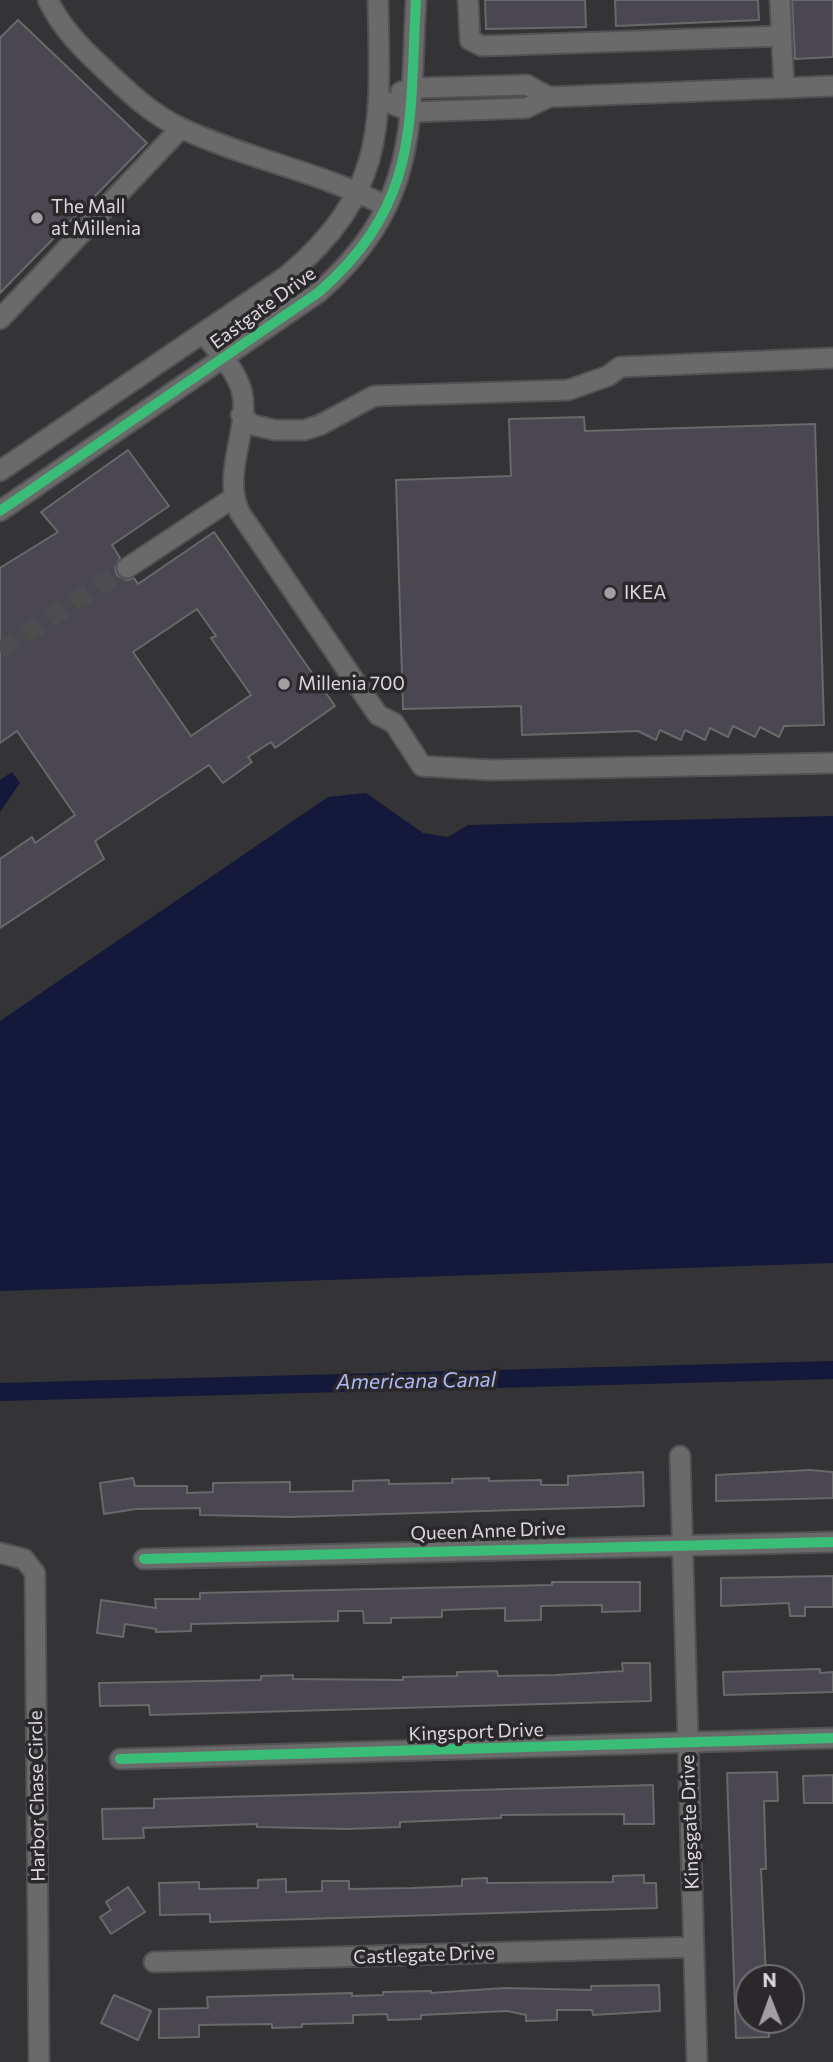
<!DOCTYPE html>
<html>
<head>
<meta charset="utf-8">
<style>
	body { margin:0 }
	#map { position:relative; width:833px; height:2062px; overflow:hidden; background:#343335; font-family:Commissioner,sans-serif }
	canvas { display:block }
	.north { position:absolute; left:735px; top:1964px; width:70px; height:70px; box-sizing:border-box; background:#2b282c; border:2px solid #716f72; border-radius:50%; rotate:359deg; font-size:19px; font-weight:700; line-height:28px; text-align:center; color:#dbd9dc }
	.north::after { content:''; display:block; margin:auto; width:24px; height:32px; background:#a19fa2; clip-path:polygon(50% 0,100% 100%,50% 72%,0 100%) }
</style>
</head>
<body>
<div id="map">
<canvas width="833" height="2062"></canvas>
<div class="north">N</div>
</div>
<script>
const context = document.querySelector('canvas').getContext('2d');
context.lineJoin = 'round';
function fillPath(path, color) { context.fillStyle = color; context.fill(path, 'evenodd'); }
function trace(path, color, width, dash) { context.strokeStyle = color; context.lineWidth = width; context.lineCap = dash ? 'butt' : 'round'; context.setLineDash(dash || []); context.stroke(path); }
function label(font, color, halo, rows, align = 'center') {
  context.font = font + ' Commissioner,sans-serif'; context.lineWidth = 7; context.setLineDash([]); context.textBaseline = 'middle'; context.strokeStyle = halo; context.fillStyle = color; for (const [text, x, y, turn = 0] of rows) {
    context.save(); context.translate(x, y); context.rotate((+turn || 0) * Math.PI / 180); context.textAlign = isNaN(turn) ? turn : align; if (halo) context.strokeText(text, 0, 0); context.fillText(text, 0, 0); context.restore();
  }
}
const water = new Path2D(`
	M 12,772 L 20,783 L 0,812 L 0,780 Z
	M 366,793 L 423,833 L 448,837 L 468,825 L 833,816 L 833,1263 L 0,1291 L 0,1021 L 328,797 Z`);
const canal = new Path2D(`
	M 0,1392 L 833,1370`);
const building = new Path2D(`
	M 485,0 L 585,0 L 586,27 L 486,29 Z
	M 615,0 L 758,0 L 759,20 L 616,26 Z
	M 792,0 L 833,0 L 833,57 L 795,59 Z
	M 18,20 L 147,143 L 0,293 L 0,38 Z
	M 584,417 L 585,431 L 815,424 L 824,725 L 784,726 L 779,737 L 760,727 L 755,737 L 733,726 L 728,737 L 710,728 L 705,740 L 685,730 L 681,740 L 660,730 L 656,740 L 638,731 L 522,735 L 521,706 L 403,709 L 396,480 L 511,476 L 509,419 Z
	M 128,450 L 169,506 L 112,545 L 120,558 L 115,568 L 117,575 L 127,580 L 134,578 L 138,584 L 214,532 L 335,706 L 275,748 L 271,742 L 248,757 L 252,762 L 223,783 L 209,765 L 95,841 L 104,859 L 0,928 L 0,859 L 32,837 L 35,843 L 75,815 L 17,731 L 0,743 L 0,568 L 58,532 L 41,512 ZM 197,609 L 216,636 L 211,638 L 251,695 L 191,736 L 133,652 Z
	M 810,1470 L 833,1472 L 833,1498 L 716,1501 L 716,1475 Z
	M 643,1472 L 644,1506 L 290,1517 L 200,1515 L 200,1508 L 136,1509 L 104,1514 L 100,1483 L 133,1478 L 135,1486 L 187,1486 L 187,1493 L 213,1492 L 213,1483 L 290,1482 L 290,1492 L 353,1491 L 353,1481 L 389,1480 L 389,1484 L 453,1483 L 452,1479 L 489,1478 L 489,1481 L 541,1480 L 541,1485 L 568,1485 L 568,1476 Z
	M 833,1576 L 833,1607 L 805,1607 L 805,1616 L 790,1616 L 789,1603 L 721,1606 L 721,1578 Z
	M 552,1582 L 640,1582 L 640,1611 L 602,1612 L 602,1605 L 541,1606 L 541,1620 L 505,1621 L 505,1608 L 442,1610 L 442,1617 L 391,1618 L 391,1623 L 364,1623 L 363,1611 L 338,1611 L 338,1621 L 191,1624 L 191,1631 L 156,1632 L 156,1629 L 125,1624 L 123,1637 L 97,1633 L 101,1600 L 156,1608 L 155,1599 L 200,1599 L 200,1593 L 552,1585 Z
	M 622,1663 L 650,1663 L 651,1701 L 150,1715 L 149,1705 L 100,1706 L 99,1683 L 261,1680 L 261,1676 L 293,1675 L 293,1679 L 403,1680 L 403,1677 L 457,1676 L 457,1672 L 497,1671 L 498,1676 L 556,1675 L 623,1671 Z
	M 820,1669 L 820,1673 L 833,1672 L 833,1692 L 724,1695 L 723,1672 Z
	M 777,1772 L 778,1801 L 764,1801 L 766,1869 L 761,1869 L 766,1978 L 749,1978 L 749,2020 L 769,2020 L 769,2037 L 736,2038 L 727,1773 Z
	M 833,1775 L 833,1803 L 804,1803 L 803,1776 Z
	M 653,1785 L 654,1824 L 624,1824 L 624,1814 L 501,1815 L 501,1818 L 400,1822 L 400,1827 L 347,1829 L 257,1827 L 257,1824 L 143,1828 L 144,1838 L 103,1839 L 102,1809 L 154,1808 L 154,1799 Z
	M 644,1875 L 644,1883 L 656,1883 L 657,1908 L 210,1922 L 210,1914 L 160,1915 L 159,1883 L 199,1882 L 199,1889 L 258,1888 L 258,1880 L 286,1879 L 286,1892 L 322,1891 L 322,1881 L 349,1881 L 349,1889 L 413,1888 L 462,1886 L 462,1879 L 487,1878 L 487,1883 L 613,1882 L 613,1876 Z
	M 128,1887 L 145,1912 L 111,1934 L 100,1917 L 111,1910 L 106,1902 Z
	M 659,1985 L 660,2011 L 593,2015 L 592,2010 L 557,2010 L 557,2020 L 526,2021 L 526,2015 L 507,2011 L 421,2015 L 421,2019 L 388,2020 L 387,2014 L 353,2015 L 353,2023 L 302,2024 L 302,2027 L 272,2028 L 272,2024 L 199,2025 L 199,2037 L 159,2038 L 159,2009 L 208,2008 L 207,1997 L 352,1993 L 352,1996 L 383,1995 L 383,1992 L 431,1991 L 431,1993 L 505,1988 L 591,1990 L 591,1986 Z
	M 114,1995 L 151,2011 L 138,2040 L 101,2023 Z`);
const minorTunnel = new Path2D(`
	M 0,651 L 127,568`);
const minor = new Path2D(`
	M 48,0 C 60,26 80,47 101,66 C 125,89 151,114 181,128 C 247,159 321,172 386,206
	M 468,0 L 470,40 L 482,46 L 782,36
	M 780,0 L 784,88
	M 401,92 L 413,88 L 527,85 L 549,97
	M 380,99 L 412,112 L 526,108 L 549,97 L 833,86
	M 0,319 L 181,128
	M 203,333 C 215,348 230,363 238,381 C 257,419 219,470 240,513 L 378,715 L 394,723 L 422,766 L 490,770 L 833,763
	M 241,415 L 253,425 L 275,430 L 304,430 L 320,425 L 374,396 L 568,390 L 608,376 L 620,367 L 833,358
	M 0,471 L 288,275 C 389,189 380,121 378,0
	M 0,511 L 319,292 C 421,202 409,123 416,0
	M 127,568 L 233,498
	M 680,1456 L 697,2062
	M 0,1553 L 24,1559 L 35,1573 L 39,2062
	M 144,1559 L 833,1542
	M 120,1759 L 833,1738
	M 154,1962 L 694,1947`);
const cycleway = new Path2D(`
	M 0,511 L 319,292 C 421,202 409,123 416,0
	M 144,1559 L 833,1542
	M 120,1759 L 833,1738`);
const markers = [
	[37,218,7,"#a19fa2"],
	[610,593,7,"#a19fa2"],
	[284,684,7,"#a19fa2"]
];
const poiNames = [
	["The Mall",51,207],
	["at Millenia",51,229],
	["IKEA",624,593],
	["Millenia 700",298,684]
];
const streetNames = [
	["Eastgate Drive",263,308,-36],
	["Queen Anne Drive",488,1531,-2],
	["Kingsport Drive",476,1732,-2],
	["Harbor Chase Circle",37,1796,-91],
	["Kingsgate Drive",690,1822,-92],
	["Castlegate Drive",424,1955,-2]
];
const waterNames = [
	["Americana Canal",416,1381,-1]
];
fillPath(water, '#14183a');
trace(canal, '#14183a', 18);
fillPath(building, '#4a4750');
trace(building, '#69696a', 2);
trace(minorTunnel, '#4d4c4e', 19, [19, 10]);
trace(minor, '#525153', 23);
trace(minor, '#6b6a6b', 19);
trace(cycleway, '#3abd76', 10);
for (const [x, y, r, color] of markers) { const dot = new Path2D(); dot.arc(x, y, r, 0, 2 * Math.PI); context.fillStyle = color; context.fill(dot); trace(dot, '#2b282c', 2.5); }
label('19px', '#dbd9dc', '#2b282c', poiNames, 'left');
label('19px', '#dbd9dc', '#2b282c', streetNames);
label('italic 21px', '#aebbf4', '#2b282c', waterNames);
</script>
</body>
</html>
